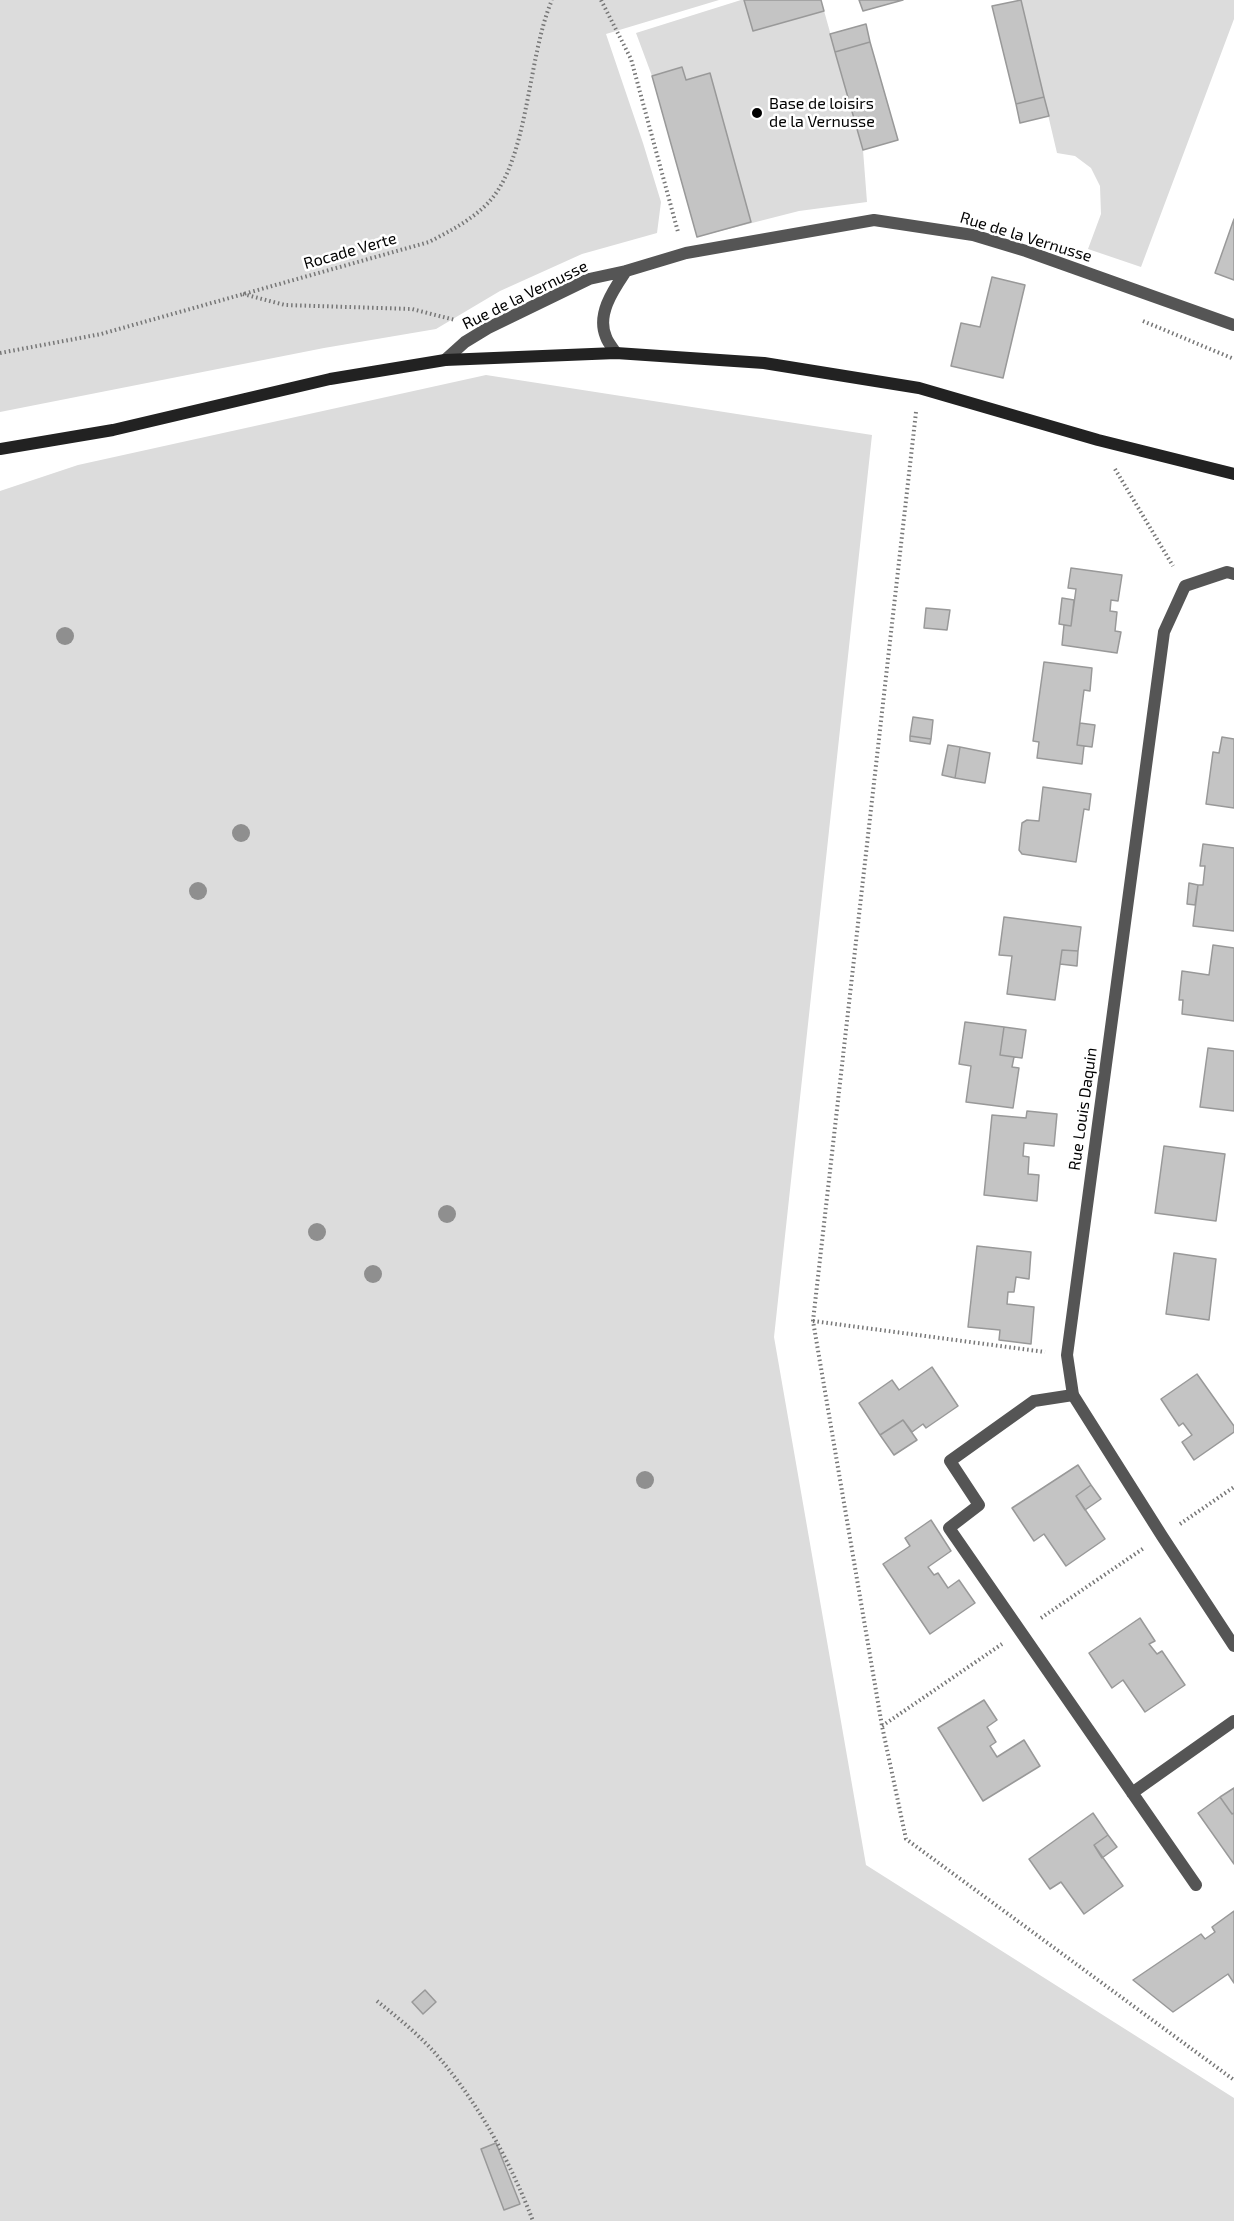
<!DOCTYPE html>
<html>
<head>
<meta charset="utf-8">
<style>
	body { margin:0 }
	canvas { display:block; background:#fff }
</style>
</head>
<body>
<canvas width="1234" height="2221"></canvas>
<script>
const context = document.querySelector('canvas').getContext('2d');
context.lineJoin = 'round';
function fillPath(path, color) { context.fillStyle = color; context.fill(path, 'evenodd'); }
function trace(path, color, width, dash) { context.strokeStyle = color; context.lineWidth = width; context.lineCap = dash ? 'butt' : 'round'; context.setLineDash(dash || []); context.stroke(path); }
function label(font, color, halo, rows, align = 'center') {
  context.font = font + ' "Exo 2",sans-serif'; context.lineWidth = 5; context.setLineDash([]); context.textBaseline = 'middle'; context.strokeStyle = halo; context.fillStyle = color; for (const [text, x, y, turn = 0] of rows) {
    context.save(); context.translate(x, y); context.rotate((+turn || 0) * Math.PI / 180); context.textAlign = isNaN(turn) ? turn : align; if (halo) context.strokeText(text, 0, 0); context.fillText(text, 0, 0); context.restore();
  }
}
const green = new Path2D(`
	M 0,0 L 719,0 L 606,34 L 643,143 L 661,202 L 657,233 L 582,254 L 500,291 L 436,329 L 324,348 L 0,412 Z
	M 741,0 L 821,0 L 863,150 L 867,202 L 799,211 L 697,237 L 652,76 L 636,33 Z
	M 1021,0 L 1234,0 L 1234,19 L 1141,267 L 1088,249 L 1101,214 L 1100,186 L 1091,168 L 1075,156 L 1057,153 Z
	M 486,375 L 872,435 L 774,1337 L 866,1865 L 1234,2098 L 1234,2221 L 0,2221 L 0,491 L 78,465 Z`);
const building = new Path2D(`
	M 744,0 L 821,0 L 824,11 L 753,31 Z
	M 859,0 L 903,0 L 863,11 Z
	M 1021,0 L 1044,97 L 1016,104 L 992,6 Z
	M 866,24 L 870,42 L 835,52 L 830,34 Z
	M 870,42 L 898,140 L 863,150 L 835,52 Z
	M 682,67 L 686,80 L 710,73 L 751,222 L 697,237 L 652,76 Z
	M 1044,97 L 1049,116 L 1020,123 L 1016,104 Z
	M 1234,219 L 1234,280 L 1215,273 Z
	M 992,277 L 1025,285 L 1003,378 L 951,366 L 961,323 L 980,327 Z
	M 1071,568 L 1122,575 L 1118,601 L 1111,600 L 1110,611 L 1117,612 L 1115,631 L 1121,632 L 1117,653 L 1062,645 L 1064,625 L 1071,626 L 1076,589 L 1068,588 Z
	M 1062,598 L 1074,600 L 1071,626 L 1059,624 Z
	M 926,608 L 950,610 L 947,630 L 924,628 Z
	M 1044,662 L 1092,668 L 1090,691 L 1084,690 L 1077,745 L 1084,746 L 1082,764 L 1037,758 L 1039,742 L 1033,741 Z
	M 913,717 L 933,720 L 931,739 L 910,736 Z
	M 1080,723 L 1095,725 L 1092,747 L 1077,745 Z
	M 910,736 L 931,739 L 930,744 L 910,741 Z
	M 1222,737 L 1234,739 L 1234,808 L 1206,804 L 1213,752 L 1219,753 Z
	M 948,745 L 960,747 L 955,778 L 942,775 Z
	M 960,747 L 990,753 L 985,783 L 955,778 Z
	M 1043,787 L 1091,794 L 1089,810 L 1084,809 L 1076,862 L 1022,854 L 1019,850 L 1022,823 L 1027,820 L 1039,821 Z
	M 1203,844 L 1234,848 L 1234,931 L 1193,926 L 1198,885 L 1203,885 L 1205,866 L 1200,866 Z
	M 1189,883 L 1198,885 L 1195,905 L 1187,904 Z
	M 1004,917 L 1081,927 L 1078,951 L 1062,950 L 1055,1000 L 1007,994 L 1012,956 L 999,955 Z
	M 1213,945 L 1234,948 L 1234,1021 L 1182,1014 L 1183,1000 L 1179,1000 L 1182,971 L 1209,975 Z
	M 1062,950 L 1078,951 L 1077,966 L 1060,964 Z
	M 965,1022 L 1004,1027 L 1000,1055 L 1014,1057 L 1012,1067 L 1019,1068 L 1013,1108 L 966,1102 L 971,1066 L 959,1064 Z
	M 1004,1027 L 1026,1030 L 1022,1058 L 1000,1055 Z
	M 1208,1048 L 1234,1051 L 1234,1111 L 1200,1107 Z
	M 1027,1111 L 1057,1114 L 1054,1146 L 1024,1143 L 1023,1156 L 1029,1157 L 1028,1174 L 1039,1175 L 1037,1201 L 984,1195 L 992,1115 L 1026,1118 Z
	M 1164,1146 L 1225,1154 L 1216,1221 L 1155,1213 Z
	M 977,1246 L 1031,1252 L 1029,1279 L 1016,1277 L 1014,1292 L 1008,1292 L 1007,1304 L 1034,1307 L 1031,1344 L 999,1340 L 1000,1330 L 968,1327 Z
	M 1174,1253 L 1216,1259 L 1209,1320 L 1166,1314 Z
	M 932,1367 L 958,1406 L 926,1428 L 923,1424 L 912,1432 L 903,1420 L 880,1435 L 859,1403 L 892,1380 L 899,1390 Z
	M 1197,1374 L 1234,1426 L 1234,1432 L 1194,1460 L 1182,1442 L 1192,1435 L 1183,1423 L 1179,1426 L 1161,1399 Z
	M 903,1420 L 917,1440 L 894,1455 L 880,1435 Z
	M 1078,1465 L 1091,1485 L 1076,1496 L 1105,1539 L 1066,1566 L 1044,1534 L 1034,1541 L 1012,1508 Z
	M 1091,1485 L 1101,1499 L 1085,1510 L 1076,1496 Z
	M 931,1520 L 951,1551 L 928,1567 L 934,1575 L 938,1573 L 948,1588 L 959,1580 L 975,1603 L 930,1634 L 883,1564 L 910,1546 L 905,1538 Z
	M 1140,1618 L 1155,1641 L 1149,1644 L 1157,1654 L 1162,1651 L 1185,1685 L 1145,1712 L 1123,1680 L 1112,1688 L 1089,1653 Z
	M 984,1700 L 997,1720 L 987,1727 L 996,1742 L 990,1746 L 997,1757 L 1024,1740 L 1040,1766 L 983,1801 L 938,1728 Z
	M 1234,1788 L 1234,1813 L 1232,1814 L 1220,1797 Z
	M 1220,1797 L 1232,1814 L 1234,1813 L 1234,1864 L 1198,1813 Z
	M 1093,1813 L 1108,1835 L 1094,1845 L 1123,1886 L 1084,1914 L 1061,1882 L 1050,1889 L 1029,1859 Z
	M 1108,1835 L 1117,1847 L 1102,1858 L 1094,1845 Z
	M 1234,1911 L 1234,1983 L 1228,1974 L 1173,2012 L 1133,1980 L 1201,1934 L 1205,1939 L 1215,1932 L 1212,1927 Z
	M 425,1990 L 436,2002 L 423,2014 L 412,2002 Z
	M 496,2143 L 520,2204 L 504,2210 L 481,2149 Z`);
const path = new Path2D(`
	M 601,0 L 631,59 L 678,232
	M 243,294 L 285,305 L 412,309 L 455,320
	M 1143,321 L 1234,359
	M 0,353 L 101,334 L 429,242 C 450,231 470,221 487,204 C 529,162 527,58 552,0
	M 916,412 L 813,1321 L 882,1726 L 906,1839 L 1234,2080
	M 1115,469 L 1173,566
	M 813,1321 L 1045,1352
	M 1180,1524 L 1234,1487
	M 1041,1618 L 1144,1548
	M 882,1726 L 1002,1644
	M 377,2001 C 397,2017 418,2034 435,2053 C 478,2102 510,2161 533,2221`);
const lane = new Path2D(`
	M 1073,1395 L 1034,1401 L 950,1461 L 979,1505 L 949,1528 L 1196,1885
	M 1132,1793 L 1234,1721`);
const street = new Path2D(`
	M 616,353 C 613,348 608,343 606,337 C 596,314 614,289 626,271
	M 445,360 L 465,342 L 488,328 L 589,279 L 626,271 L 686,253 L 874,220 L 973,235 L 1026,251 L 1234,325
	M 1234,574 L 1227,572 L 1185,586 L 1164,632 L 1067,1355 L 1073,1395 L 1162,1536 L 1234,1646`);
const secondary = new Path2D(`
	M 0,449 L 113,430 L 330,379 L 445,360 L 616,353 L 764,363 L 919,388 L 1098,440 L 1234,474`);
const trees = [
	[65,636],
	[241,833],
	[198,891],
	[447,1214],
	[317,1232],
	[373,1274],
	[645,1480]
];
const markers = [
	[757,113,6,"#000"]
];
const poiNames = [
	["Base de loisirs",769,104],
	["de la Vernusse",769,122]
];
const streetNames = [
	["Rue de la Vernusse",1026,237,17],
	["Rocade Verte",350,251,-16],
	["Rue de la Vernusse",525,295,-26],
	["Rue Louis Daquin",1083,1109,-82]
];
fillPath(green, '#dcdcdc');
fillPath(building, '#c4c4c4');
trace(building, '#999', 1.5);
trace(path, '#777', 4, [1.5, 3]);
trace(lane, '#555', 12);
trace(street, '#555', 12);
trace(secondary, '#222', 12);
context.fillStyle = '#8f8f8f';
for (const [x, y] of trees) { context.beginPath(); context.arc(x, y, 9, 0, 2 * Math.PI); context.fill(); }
for (const [x, y, r, color] of markers) { const dot = new Path2D(); dot.arc(x, y, r, 0, 2 * Math.PI); context.fillStyle = color; context.fill(dot); trace(dot, '#fff', 2); }
label('16px', '#000', '#fff', poiNames, 'left');
label('16px', '#000', '#fff', streetNames);
</script>
</body>
</html>
